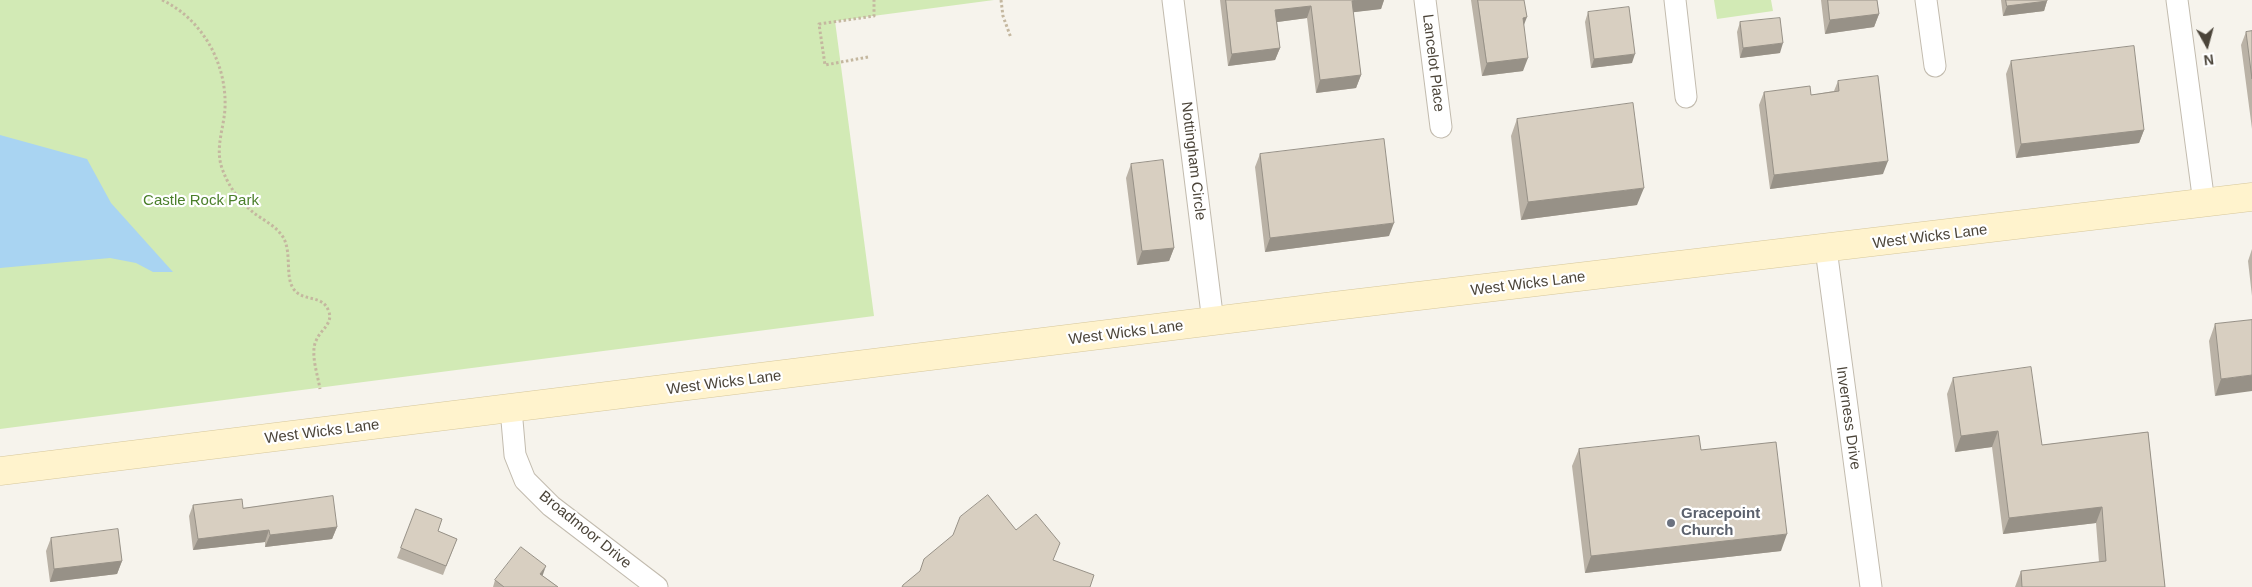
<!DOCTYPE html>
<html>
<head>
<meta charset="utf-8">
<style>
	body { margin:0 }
	#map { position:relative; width:2252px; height:587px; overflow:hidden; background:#f6f3ec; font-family:Helvetica,sans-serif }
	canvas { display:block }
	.north { position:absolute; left:2182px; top:20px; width:50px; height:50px; -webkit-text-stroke:4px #fff; paint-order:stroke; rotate:173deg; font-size:14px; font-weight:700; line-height:20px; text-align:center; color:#4b4439 }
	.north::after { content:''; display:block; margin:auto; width:18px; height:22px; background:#4b4439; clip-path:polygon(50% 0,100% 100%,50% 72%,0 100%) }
</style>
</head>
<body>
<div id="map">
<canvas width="2252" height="587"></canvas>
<div class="north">N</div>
</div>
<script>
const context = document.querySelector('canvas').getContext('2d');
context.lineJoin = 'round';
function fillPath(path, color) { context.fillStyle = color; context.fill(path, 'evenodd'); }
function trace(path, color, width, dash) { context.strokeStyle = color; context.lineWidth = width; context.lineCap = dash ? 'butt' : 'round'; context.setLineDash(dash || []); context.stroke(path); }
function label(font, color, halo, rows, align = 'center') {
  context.font = font + ' Helvetica,sans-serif'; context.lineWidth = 4.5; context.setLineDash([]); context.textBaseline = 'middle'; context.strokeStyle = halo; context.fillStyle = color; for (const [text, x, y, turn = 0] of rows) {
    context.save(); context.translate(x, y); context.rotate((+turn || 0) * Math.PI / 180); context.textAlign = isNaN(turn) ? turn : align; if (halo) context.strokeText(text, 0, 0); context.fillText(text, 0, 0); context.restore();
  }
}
const green = new Path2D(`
	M 0,0 L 994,0 L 835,21 L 874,316 L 0,429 Z
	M 1714,0 L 1771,0 L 1773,11 L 1717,19 Z`);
const water = new Path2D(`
	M 0,135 L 87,159 L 111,203 L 173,272 L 153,272 L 136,263 L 110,258 L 0,268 Z`);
const path = new Path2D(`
	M 162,0 C 202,19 227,63 225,108 C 224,129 214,149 223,171 C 229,187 240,202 254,213 C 263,220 276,226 283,237 C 292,252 285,276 293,288 C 302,303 323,293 329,312 C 333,324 320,330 316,341 C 310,353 318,376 320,389
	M 1001,0 L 1003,16 L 1011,38
	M 868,57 L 825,65 L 819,24 L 874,16 L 874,0`);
const minor = new Path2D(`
	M 1173,0 L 1213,322
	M 1425,0 L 1441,127
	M 1675,0 L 1686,97
	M 1926,0 L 1935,66
	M 2177,0 L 2204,203
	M 1826,249 L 1871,587
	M 511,409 L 515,455 L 525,480 L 551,506 L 657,587`);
const secondary = new Path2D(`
	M 0,471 L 1334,306 L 2252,197`);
const wall = new Path2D(`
	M 1220,0 L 1384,0 L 1381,9 L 1353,12 L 1361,75 L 1356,88 L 1316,93 L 1307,18 L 1277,22 L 1280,48 L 1275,60 L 1228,66 Z
	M 1471,0 L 1524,0 L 1523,71 L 1482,76 Z
	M 1821,0 L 1877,0 L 1879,14 L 1874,27 L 1825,34 Z
	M 2001,0 L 2047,0 L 2047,1 L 2044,11 L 2003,16 Z
	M 1588,12 L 1632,63 L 1591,68 L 1585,22 Z
	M 1740,22 L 1780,53 L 1740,58 L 1737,32 Z
	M 2252,31 L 2252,129 L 2241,45 L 2246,32 Z
	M 2011,61 L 2144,130 L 2139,143 L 2016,158 L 2006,74 Z
	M 1838,81 L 1883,174 L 1770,189 L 1759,105 L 1764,92 L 1811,95 L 1834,91 Z
	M 1517,119 L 1637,205 L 1521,220 L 1511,136 Z
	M 1260,154 L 1389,236 L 1265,252 L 1255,167 Z
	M 1131,164 L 1174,248 L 1169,261 L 1137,265 L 1126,178 Z
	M 2252,249 L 2252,296 L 2248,261 Z
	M 2252,320 L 2215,396 L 2209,341 L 2215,324 Z
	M 1953,378 L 2042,445 L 2148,432 L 2165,587 L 2015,587 L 2021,571 L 2099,562 L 2096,523 L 2003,534 L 1992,447 L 1955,452 L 1947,394 Z
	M 1579,449 L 1701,450 L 1781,551 L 1585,573 L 1572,466 Z
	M 193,505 L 243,508 L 337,527 L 332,539 L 265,547 L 265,542 L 193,550 L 189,516 Z
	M 416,509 L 438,531 L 457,539 L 443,575 L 397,558 Z
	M 51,538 L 122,561 L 117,574 L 50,582 L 46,551 Z
	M 543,576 L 558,587 L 493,587 L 495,580 Z`);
const shadedWall = new Path2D(`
	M 1357,0 L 1384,0 L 1381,9 L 1347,13 L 1352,1 Z
	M 2047,1 L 2044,11 L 2003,16 L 2007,6 Z
	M 1311,6 L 1307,18 L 1270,23 L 1275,10 Z
	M 1879,14 L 1874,27 L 1825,34 L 1830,20 Z
	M 1527,17 L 1522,30 L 1523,18 Z
	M 1783,43 L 1780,53 L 1740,58 L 1743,48 Z
	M 1280,48 L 1275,60 L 1228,66 L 1232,54 Z
	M 1635,54 L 1632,63 L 1591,68 L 1594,59 Z
	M 1528,58 L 1523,71 L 1482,76 L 1487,63 Z
	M 1361,75 L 1356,88 L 1316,93 L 1320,80 Z
	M 2144,130 L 2139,143 L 2016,158 L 2021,144 Z
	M 1888,161 L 1883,174 L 1770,189 L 1774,175 Z
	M 1644,188 L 1637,205 L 1521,220 L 1528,202 Z
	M 1394,223 L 1389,236 L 1265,252 L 1270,238 Z
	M 1174,248 L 1169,261 L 1137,265 L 1142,251 Z
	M 2252,375 L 2252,391 L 2215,396 L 2221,379 Z
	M 1998,431 L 1992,447 L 1955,452 L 1961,436 Z
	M 2102,507 L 2096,523 L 2003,534 L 2009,518 Z
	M 337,527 L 332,539 L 265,547 L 270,535 Z
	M 269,530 L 265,542 L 193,550 L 198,539 Z
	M 1787,534 L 1781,551 L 1585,573 L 1591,556 Z
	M 122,561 L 117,574 L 50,582 L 54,569 Z
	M 546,566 L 541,580 L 540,574 Z`);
const building = new Path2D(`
	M 1226,0 L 1357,0 L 1352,1 L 1361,75 L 1320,80 L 1311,6 L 1275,10 L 1280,48 L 1232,54 Z
	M 1478,0 L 1524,0 L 1527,17 L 1523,18 L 1528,58 L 1487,63 Z
	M 1828,0 L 1877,0 L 1879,14 L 1830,20 Z
	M 2006,0 L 2047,0 L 2047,1 L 2007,6 Z
	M 1629,7 L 1635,54 L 1594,59 L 1588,12 Z
	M 1780,18 L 1783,43 L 1743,48 L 1740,22 Z
	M 2252,31 L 2252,79 L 2246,32 Z
	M 2134,46 L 2144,130 L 2021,144 L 2011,61 Z
	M 1878,76 L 1888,161 L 1774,175 L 1764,92 L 1810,86 L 1811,95 L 1839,91 L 1838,81 Z
	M 1633,103 L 1644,188 L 1528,202 L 1517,119 Z
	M 1384,139 L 1394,223 L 1270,238 L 1260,154 Z
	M 1163,160 L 1174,248 L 1142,251 L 1131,164 Z
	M 2252,320 L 2252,375 L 2221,379 L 2215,324 Z
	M 2031,367 L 2042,445 L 2148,432 L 2165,587 L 2022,587 L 2021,571 L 2106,561 L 2102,507 L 2009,518 L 1998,431 L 1961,436 L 1953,378 Z
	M 1699,436 L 1701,450 L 1776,442 L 1787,534 L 1591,556 L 1579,449 Z
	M 988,495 L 1016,530 L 1036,514 L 1060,543 L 1053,560 L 1094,575 L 1090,587 L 902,587 L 903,585 L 920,571 L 924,559 L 953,535 L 960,517 Z
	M 333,496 L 337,527 L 270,535 L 269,530 L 198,539 L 193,505 L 242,499 L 243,508 Z
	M 416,509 L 442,519 L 438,531 L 457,539 L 446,566 L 401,548 Z
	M 118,529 L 122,561 L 54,569 L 51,538 Z
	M 521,547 L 546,566 L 540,574 L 558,587 L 504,587 L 495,580 Z`);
const markers = [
	[1671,523,5,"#6b7280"]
];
const streetNames = [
	["Lancelot Place",1433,63,83],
	["Nottingham Circle",1193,161,83],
	["West Wicks Lane",1930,237,-7],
	["West Wicks Lane",1528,284,-7],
	["West Wicks Lane",1126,333,-7],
	["West Wicks Lane",724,383,-7],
	["Inverness Drive",1848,418,82],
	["West Wicks Lane",322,432,-7],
	["Broadmoor Drive",585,530,39]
];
const parkNames = [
	["Castle Rock Park",201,201]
];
const worshipNames = [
	["Gracepoint",1681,514],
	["Church",1681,531]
];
fillPath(green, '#d2eab5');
fillPath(water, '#a9d4f2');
trace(minor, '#c2bbae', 23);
trace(secondary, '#d6c79b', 29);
trace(path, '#c4b79f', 3, [2.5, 2.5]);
trace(minor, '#fff', 21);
trace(secondary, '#fff3cd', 28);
fillPath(wall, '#bab2a6');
fillPath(shadedWall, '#979187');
fillPath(building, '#d8cfc1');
trace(building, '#979187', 1);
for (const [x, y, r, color] of markers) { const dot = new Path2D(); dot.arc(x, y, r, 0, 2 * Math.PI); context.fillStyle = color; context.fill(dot); trace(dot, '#fff', 2); }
label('15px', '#4b4439', '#fff', streetNames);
label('15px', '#4a7f2a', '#fff', parkNames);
label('bold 15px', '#5b616d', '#fff', worshipNames, 'left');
</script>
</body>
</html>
